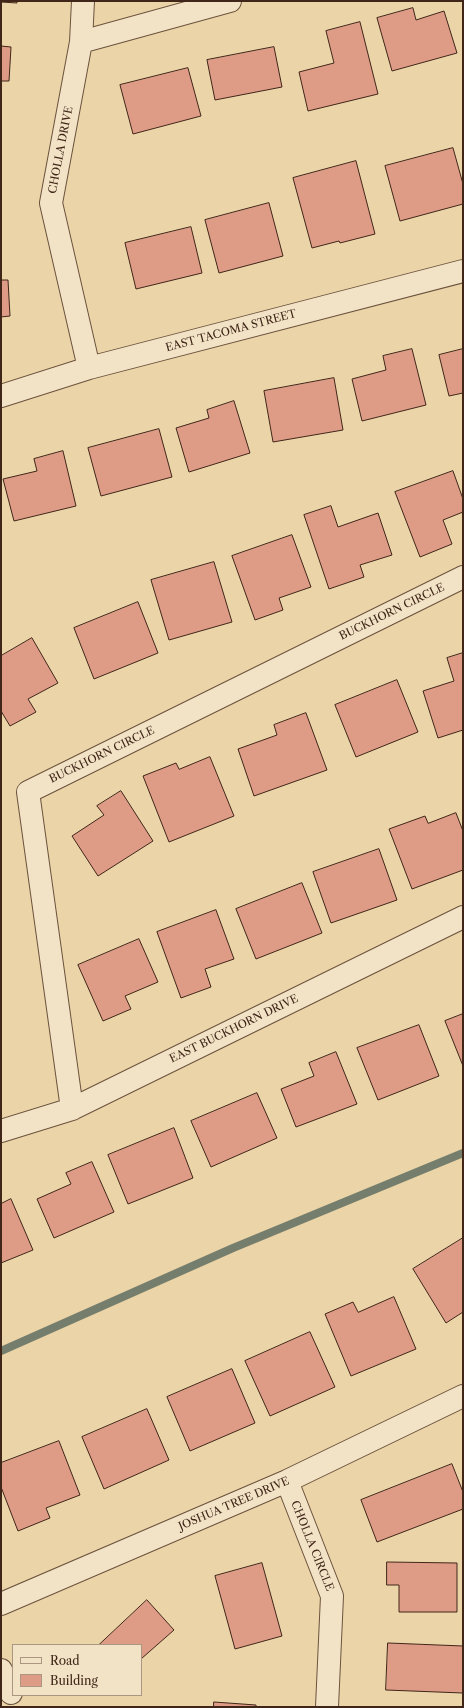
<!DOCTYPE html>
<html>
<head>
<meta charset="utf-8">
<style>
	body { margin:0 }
	#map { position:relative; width:464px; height:1708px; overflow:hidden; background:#ebd4a8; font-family:"Libre Caslon Text",serif }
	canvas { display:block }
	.frame { position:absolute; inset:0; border:2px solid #402619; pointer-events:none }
	.legend { position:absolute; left:12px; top:1644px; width:130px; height:52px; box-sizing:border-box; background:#f2e3c6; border:1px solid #ab9781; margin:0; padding:5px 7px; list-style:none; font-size:12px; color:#402619 }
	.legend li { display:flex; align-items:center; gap:8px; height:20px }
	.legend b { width:20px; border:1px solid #ab9781 }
</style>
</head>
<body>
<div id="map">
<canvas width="464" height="1708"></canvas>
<div class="frame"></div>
<ul class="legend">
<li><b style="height:5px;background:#f2e3c6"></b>Road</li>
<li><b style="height:11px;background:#de9b86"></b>Building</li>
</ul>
</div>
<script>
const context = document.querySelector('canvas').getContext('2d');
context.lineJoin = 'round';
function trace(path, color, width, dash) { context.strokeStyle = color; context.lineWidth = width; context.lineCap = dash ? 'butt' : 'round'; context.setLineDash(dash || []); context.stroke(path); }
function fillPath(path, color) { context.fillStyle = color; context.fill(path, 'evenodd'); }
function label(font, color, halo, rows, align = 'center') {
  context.font = font + ' "Libre Caslon Text",serif'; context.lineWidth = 3.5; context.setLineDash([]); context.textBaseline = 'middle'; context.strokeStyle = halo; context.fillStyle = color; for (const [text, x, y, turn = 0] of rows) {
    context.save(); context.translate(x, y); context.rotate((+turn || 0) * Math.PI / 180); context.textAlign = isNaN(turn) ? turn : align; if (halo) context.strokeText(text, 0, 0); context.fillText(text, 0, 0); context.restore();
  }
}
const stream = new Path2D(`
	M 1,1351 L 233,1248 L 463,1153`);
const building = new Path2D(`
	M 1,1 L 17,1 L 17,3 L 1,2 Z
	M 413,8 L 416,20 L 444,11 L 457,53 L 392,71 L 377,18 Z
	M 360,22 L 378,94 L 308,111 L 299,72 L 334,63 L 326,31 Z
	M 1,46 L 11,47 L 9,81 L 1,81 Z
	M 274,47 L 282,87 L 215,100 L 207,60 Z
	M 188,68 L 201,116 L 133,134 L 120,85 Z
	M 453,148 L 463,184 L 463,204 L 400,221 L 385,166 Z
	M 356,161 L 375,234 L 340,243 L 339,241 L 312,248 L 293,178 Z
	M 269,203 L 283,256 L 219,273 L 205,220 Z
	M 191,227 L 202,273 L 136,289 L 125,243 Z
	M 1,280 L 8,280 L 10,316 L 1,317 Z
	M 412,349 L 426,405 L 362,421 L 352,379 L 386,370 L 383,356 Z
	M 463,349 L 463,393 L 449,396 L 439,355 Z
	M 334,378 L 343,430 L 273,442 L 264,391 Z
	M 234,401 L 250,453 L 189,472 L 176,428 L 209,418 L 207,410 Z
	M 159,429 L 172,477 L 101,496 L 88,448 Z
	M 63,451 L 76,506 L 14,521 L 3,479 L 37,471 L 34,459 Z
	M 453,471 L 463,499 L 463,512 L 443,520 L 452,544 L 420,557 L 395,492 Z
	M 331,506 L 338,527 L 378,513 L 392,555 L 360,565 L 364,577 L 329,589 L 304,515 Z
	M 292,535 L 311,587 L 279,598 L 283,610 L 255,620 L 232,556 Z
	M 214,562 L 232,622 L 169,640 L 151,580 Z
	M 138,602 L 158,653 L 94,679 L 74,628 Z
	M 32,638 L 58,683 L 28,699 L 36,712 L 10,726 L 1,711 L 1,656 Z
	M 463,653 L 463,730 L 438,738 L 423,691 L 454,681 L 447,658 Z
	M 397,680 L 418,732 L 356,757 L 335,705 Z
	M 306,713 L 327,770 L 254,796 L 238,749 L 277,735 L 274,725 Z
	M 210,757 L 234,816 L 169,842 L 143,776 L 176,763 L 179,769 Z
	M 121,791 L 153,841 L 98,876 L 72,836 L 104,815 L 97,806 Z
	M 456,813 L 463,831 L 463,870 L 412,889 L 389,829 L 425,816 L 428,823 Z
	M 379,849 L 397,900 L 331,923 L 313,872 Z
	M 302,883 L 322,933 L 256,959 L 236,909 Z
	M 216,910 L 234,959 L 205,969 L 211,987 L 181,998 L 157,932 Z
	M 139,939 L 158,982 L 125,996 L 131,1009 L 103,1021 L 78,965 Z
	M 463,1014 L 463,1066 L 445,1021 Z
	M 419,1025 L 439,1076 L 378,1100 L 357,1048 Z
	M 336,1052 L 357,1104 L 296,1127 L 281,1089 L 314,1076 L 309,1063 Z
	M 257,1093 L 277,1138 L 211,1167 L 191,1121 Z
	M 174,1128 L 193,1178 L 128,1204 L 108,1155 Z
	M 92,1162 L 114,1212 L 54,1238 L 37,1199 L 71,1184 L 66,1173 Z
	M 11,1199 L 33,1250 L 1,1263 L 1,1204 Z
	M 463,1238 L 463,1312 L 446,1323 L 413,1269 Z
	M 394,1297 L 416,1349 L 351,1376 L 325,1314 L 353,1302 L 358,1312 Z
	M 310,1332 L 335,1387 L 270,1416 L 245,1361 Z
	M 232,1369 L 255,1423 L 190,1451 L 167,1397 Z
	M 147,1409 L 169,1460 L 104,1489 L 82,1437 Z
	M 59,1441 L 80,1495 L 46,1508 L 50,1518 L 18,1531 L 1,1487 L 1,1463 Z
	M 452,1464 L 463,1492 L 463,1509 L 377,1542 L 361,1500 Z
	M 387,1562 L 457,1563 L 457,1612 L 399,1612 L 399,1585 L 387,1585 Z
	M 262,1563 L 282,1636 L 235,1649 L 215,1576 Z
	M 147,1600 L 174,1630 L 141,1659 L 141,1645 L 99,1645 Z
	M 388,1643 L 463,1646 L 463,1693 L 386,1690 Z
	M 214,1702 L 256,1705 L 256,1707 L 214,1707 Z`);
const street = new Path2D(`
	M 83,1 L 81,42 L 51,203 L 89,368
	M 81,42 L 230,1
	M 1,396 L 89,368 L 463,271
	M 72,1109 L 28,792 L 463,577
	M 1,1131 L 72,1109 L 463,917
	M 287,1481 L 332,1596 L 327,1707
	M 1,1604 L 287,1481 L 463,1396
	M 1,1670 L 11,1693`);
const streetNames = [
	["CHOLLA DRIVE",61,150,-79],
	["EAST TACOMA STREET",231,331,-15],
	["BUCKHORN CIRCLE",392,612,-26],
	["BUCKHORN CIRCLE",102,755,-26],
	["EAST BUCKHORN DRIVE",234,1029,-26],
	["JOSHUA TREE DRIVE",234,1504,-23],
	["CHOLLA CIRCLE",312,1546,68]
];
trace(stream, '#757e6c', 8);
fillPath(building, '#de9b86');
trace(building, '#402619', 1);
trace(street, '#6b523d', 24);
trace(street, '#f2e3c6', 22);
label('11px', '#402619', '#f2e3c6', streetNames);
</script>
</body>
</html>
